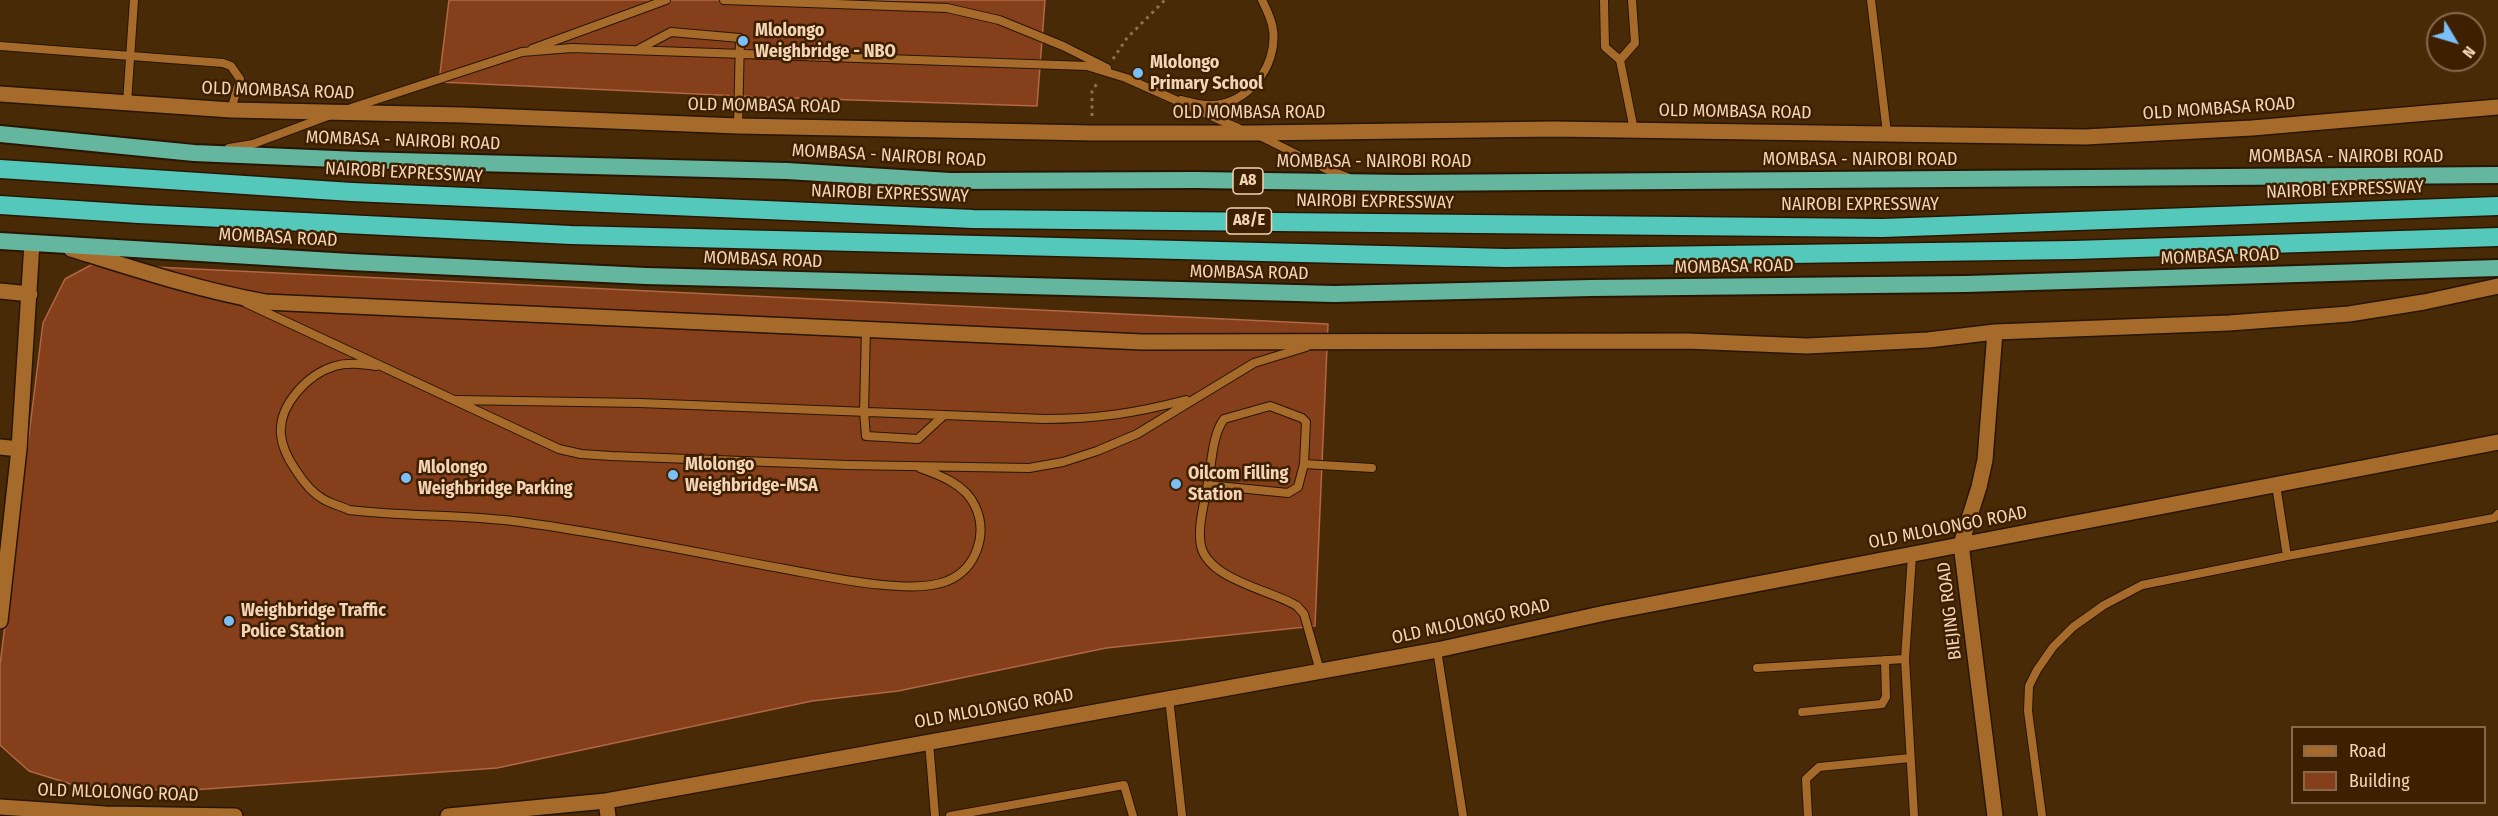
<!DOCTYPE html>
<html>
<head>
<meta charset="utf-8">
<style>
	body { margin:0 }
	#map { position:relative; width:2498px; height:816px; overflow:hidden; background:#492a07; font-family:"Fira Sans Condensed",sans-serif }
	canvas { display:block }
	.legend { position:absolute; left:2291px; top:726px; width:195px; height:78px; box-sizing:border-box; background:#3e2000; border:2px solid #876849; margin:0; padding:8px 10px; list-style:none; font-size:18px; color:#f4d4b6 }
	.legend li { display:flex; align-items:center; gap:12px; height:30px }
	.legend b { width:30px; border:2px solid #876849 }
	.north { position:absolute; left:2426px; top:12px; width:60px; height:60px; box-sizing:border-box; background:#3e2000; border:2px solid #876849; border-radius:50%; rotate:128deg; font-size:16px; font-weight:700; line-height:24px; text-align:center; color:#f4d4b6 }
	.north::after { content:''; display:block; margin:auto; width:21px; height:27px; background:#7abff8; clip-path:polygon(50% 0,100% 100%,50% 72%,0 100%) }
</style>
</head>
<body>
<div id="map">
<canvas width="2498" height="816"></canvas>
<ul class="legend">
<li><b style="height:8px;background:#a66b2b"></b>Road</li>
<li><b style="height:16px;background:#853f1b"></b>Building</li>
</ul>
<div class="north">N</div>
</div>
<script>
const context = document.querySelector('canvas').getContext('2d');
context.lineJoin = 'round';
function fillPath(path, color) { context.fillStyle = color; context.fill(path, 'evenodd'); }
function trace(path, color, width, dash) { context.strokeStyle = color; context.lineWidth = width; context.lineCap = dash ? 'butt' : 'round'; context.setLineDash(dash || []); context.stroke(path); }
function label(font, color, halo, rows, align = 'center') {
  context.font = font + ' "Fira Sans Condensed",sans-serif'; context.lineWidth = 5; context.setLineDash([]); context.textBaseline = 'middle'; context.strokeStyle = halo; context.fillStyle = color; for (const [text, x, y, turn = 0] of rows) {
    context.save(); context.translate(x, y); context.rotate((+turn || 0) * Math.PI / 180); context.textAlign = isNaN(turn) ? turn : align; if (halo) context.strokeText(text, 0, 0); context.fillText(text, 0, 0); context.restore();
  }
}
const building = new Path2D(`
	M 449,0 L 1045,0 L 1037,106 L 762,97 L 439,82 Z
	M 93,264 L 1328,324 L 1315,626 L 1106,648 L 898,691 L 812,701 L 497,768 L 178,791 L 74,785 L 29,771 L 0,745 L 0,665 L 43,323 L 65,279 Z`);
const path = new Path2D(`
	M 1113,59 L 1127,38 L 1165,0
	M 1092,116 L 1092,91 L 1098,82`);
const service = new Path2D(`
	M 724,0 L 947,8 L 999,20 L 1063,46 L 1107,68
	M 1604,0 L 1605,47 L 1620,60 L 1634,130
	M 1871,0 L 1887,133
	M 0,46 L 223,63 L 231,66 L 240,79 L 231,110
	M 532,49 L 666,0
	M 639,49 L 671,32 L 740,38 L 738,126
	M 1620,60 L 1635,43 L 1632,0
	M 1181,100 C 1189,102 1199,105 1208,105 C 1246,107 1278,67 1273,30 C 1272,20 1267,10 1262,0
	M 127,103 L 134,0
	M 351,108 L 522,52 L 572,48 L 1087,66 L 1126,78 L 1238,128
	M 1260,136 L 1326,169 L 1347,177
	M 229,148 L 253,144 L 328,116
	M 246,303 L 559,449 L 581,454 L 611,456 L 847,465 L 1029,468 L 1063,462 L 1097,451 L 1137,434 L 1254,363 L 1306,347
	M 866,328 L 864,412 L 866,436 L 918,439 L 944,415
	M 376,366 C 362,364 348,362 335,366 C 308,374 278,405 281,435 C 282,446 289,460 295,469 C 302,480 312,493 323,499 C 331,504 341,506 349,510 C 406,517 464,514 521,522 C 610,534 698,553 785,569 C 824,576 912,596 947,581 C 977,569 988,533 975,506 C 966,485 940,475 920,468
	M 457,400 L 640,403 L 1045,419 C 1097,419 1136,413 1186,400
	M 1208,485 L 1288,493 L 1298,487 L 1304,464
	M 1912,556 L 1905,659 L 1914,816
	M 2287,556 L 2494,518 L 2498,514
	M 1437,650 L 1463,816
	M 1757,668 L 1905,659
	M 1320,671 L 1304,614 L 1297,606 C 1271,590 1209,580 1201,546 C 1197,527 1205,501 1208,482 C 1212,463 1212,435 1224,419 L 1270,406 L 1302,418 L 1306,422 L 1304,464 L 1372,468
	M 1169,698 L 1182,816
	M 1802,712 L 1882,704 L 1886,697 L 1885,660
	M 929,742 L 935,816
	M 950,816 L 1124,785 L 1133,816
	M 1808,816 L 1806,779 L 1819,767 L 1910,758
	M 2042,816 L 2028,711 L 2029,686 L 2037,670 L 2053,647 L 2073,627 L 2104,605 L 2142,585 L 2287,556 L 2276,485`);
const minor = new Path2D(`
	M 71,249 C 135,269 199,290 265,302 L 1143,342 L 1687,341 L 1807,346 L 1928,340 L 1995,332 L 2229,323 L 2349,314 L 2424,302 L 2498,286
	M 0,291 L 30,294
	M 0,447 L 19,449
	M 0,621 L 19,449 L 32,243
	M 606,801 L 608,816
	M 0,807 L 105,814 L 235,816
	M 448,816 L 606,801 L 1437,650 L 1605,613 L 2498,442
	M 1995,816 L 1961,544 L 1979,487 L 1985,460 L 1995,332`);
const tertiary = new Path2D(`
	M 0,94 L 231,110 L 462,115 L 738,126 L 1092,133 L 1254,133 L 1554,129 L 2085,137 L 2252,128 L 2498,107`);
const trunk = new Path2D(`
	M 0,134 L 194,153 L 359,160 L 787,171 L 950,181 L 1195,180 L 1406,183 L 2498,175
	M 0,241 L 350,262 L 646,276 L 1334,294 L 1591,288 L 1966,284 L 2498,268`);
const motorway = new Path2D(`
	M 0,169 L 352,192 L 973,219 L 1882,228 L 2498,206
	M 0,205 L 139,214 L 571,235 L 1505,258 L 2073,250 L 2498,237`);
const markers = [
	[743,41,6,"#7abff8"],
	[1138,73,6,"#7abff8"],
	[673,475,6,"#7abff8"],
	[406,478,6,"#7abff8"],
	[1176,484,6,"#7abff8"],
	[229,621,6,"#7abff8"]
];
const shields = [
	[1248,181,30],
	[1249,221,45]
];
const shieldNames = [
	["A8",1248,181],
	["A8/E",1249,221]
];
const poiNames = [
	["Mlolongo",755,31],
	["Weighbridge - NBO",755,52],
	["Mlolongo",1150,63],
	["Primary School",1150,84],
	["Mlolongo",685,465],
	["Weighbridge-MSA",685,486],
	["Mlolongo",418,468],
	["Weighbridge Parking",418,489],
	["Oilcom Filling",1188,474],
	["Station",1188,495],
	["Weighbridge Traffic",241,611],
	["Police Station",241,632]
];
const streetNames = [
	["OLD MOMBASA ROAD",278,91,2],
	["OLD MOMBASA ROAD",764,106,1],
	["OLD MOMBASA ROAD",2219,109,-4],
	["OLD MOMBASA ROAD",1735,112,1],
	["OLD MOMBASA ROAD",1249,113],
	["MOMBASA - NAIROBI ROAD",403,141,2],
	["MOMBASA - NAIROBI ROAD",889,156,3],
	["MOMBASA - NAIROBI ROAD",2346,157],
	["MOMBASA - NAIROBI ROAD",1860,160],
	["MOMBASA - NAIROBI ROAD",1374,162],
	["NAIROBI EXPRESSWAY",404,173,3],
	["NAIROBI EXPRESSWAY",2345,190,-2],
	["NAIROBI EXPRESSWAY",890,194,2],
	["NAIROBI EXPRESSWAY",1375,202,1],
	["NAIROBI EXPRESSWAY",1860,205],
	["MOMBASA ROAD",278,238,3],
	["MOMBASA ROAD",2220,257,-2],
	["MOMBASA ROAD",763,260,2],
	["MOMBASA ROAD",1734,267,-1],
	["MOMBASA ROAD",1249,273,1],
	["OLD MLOLONGO ROAD",1948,528,-11],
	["BIEJING ROAD",1950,611,-97],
	["OLD MLOLONGO ROAD",1471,622,-12],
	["OLD MLOLONGO ROAD",994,709,-10],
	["OLD MLOLONGO ROAD",118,793,2]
];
fillPath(building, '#853f1b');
trace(building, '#b26745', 1.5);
trace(service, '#281503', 10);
trace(minor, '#281503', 18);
trace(tertiary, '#281503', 18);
trace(trunk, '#281503', 20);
trace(motorway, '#281503', 21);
trace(path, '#90704f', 3, [3, 4.5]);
trace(service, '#a66b2b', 8);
trace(minor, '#a66b2b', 15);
trace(tertiary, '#a66b2b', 15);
trace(trunk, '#64b69e', 16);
trace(motorway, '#54c8bb', 18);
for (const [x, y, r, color] of markers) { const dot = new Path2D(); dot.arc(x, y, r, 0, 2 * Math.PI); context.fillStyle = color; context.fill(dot); trace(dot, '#3e2000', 2); }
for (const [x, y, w] of shields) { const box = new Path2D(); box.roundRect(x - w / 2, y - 13, w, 26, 4.5); context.fillStyle = '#3e2000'; context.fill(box); trace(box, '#f4d4b6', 1.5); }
label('bold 16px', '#f4d4b6', null, shieldNames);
label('bold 18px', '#f4d4b6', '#3e2000', poiNames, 'left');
label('18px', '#f4d4b6', '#3e2000', streetNames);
</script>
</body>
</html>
